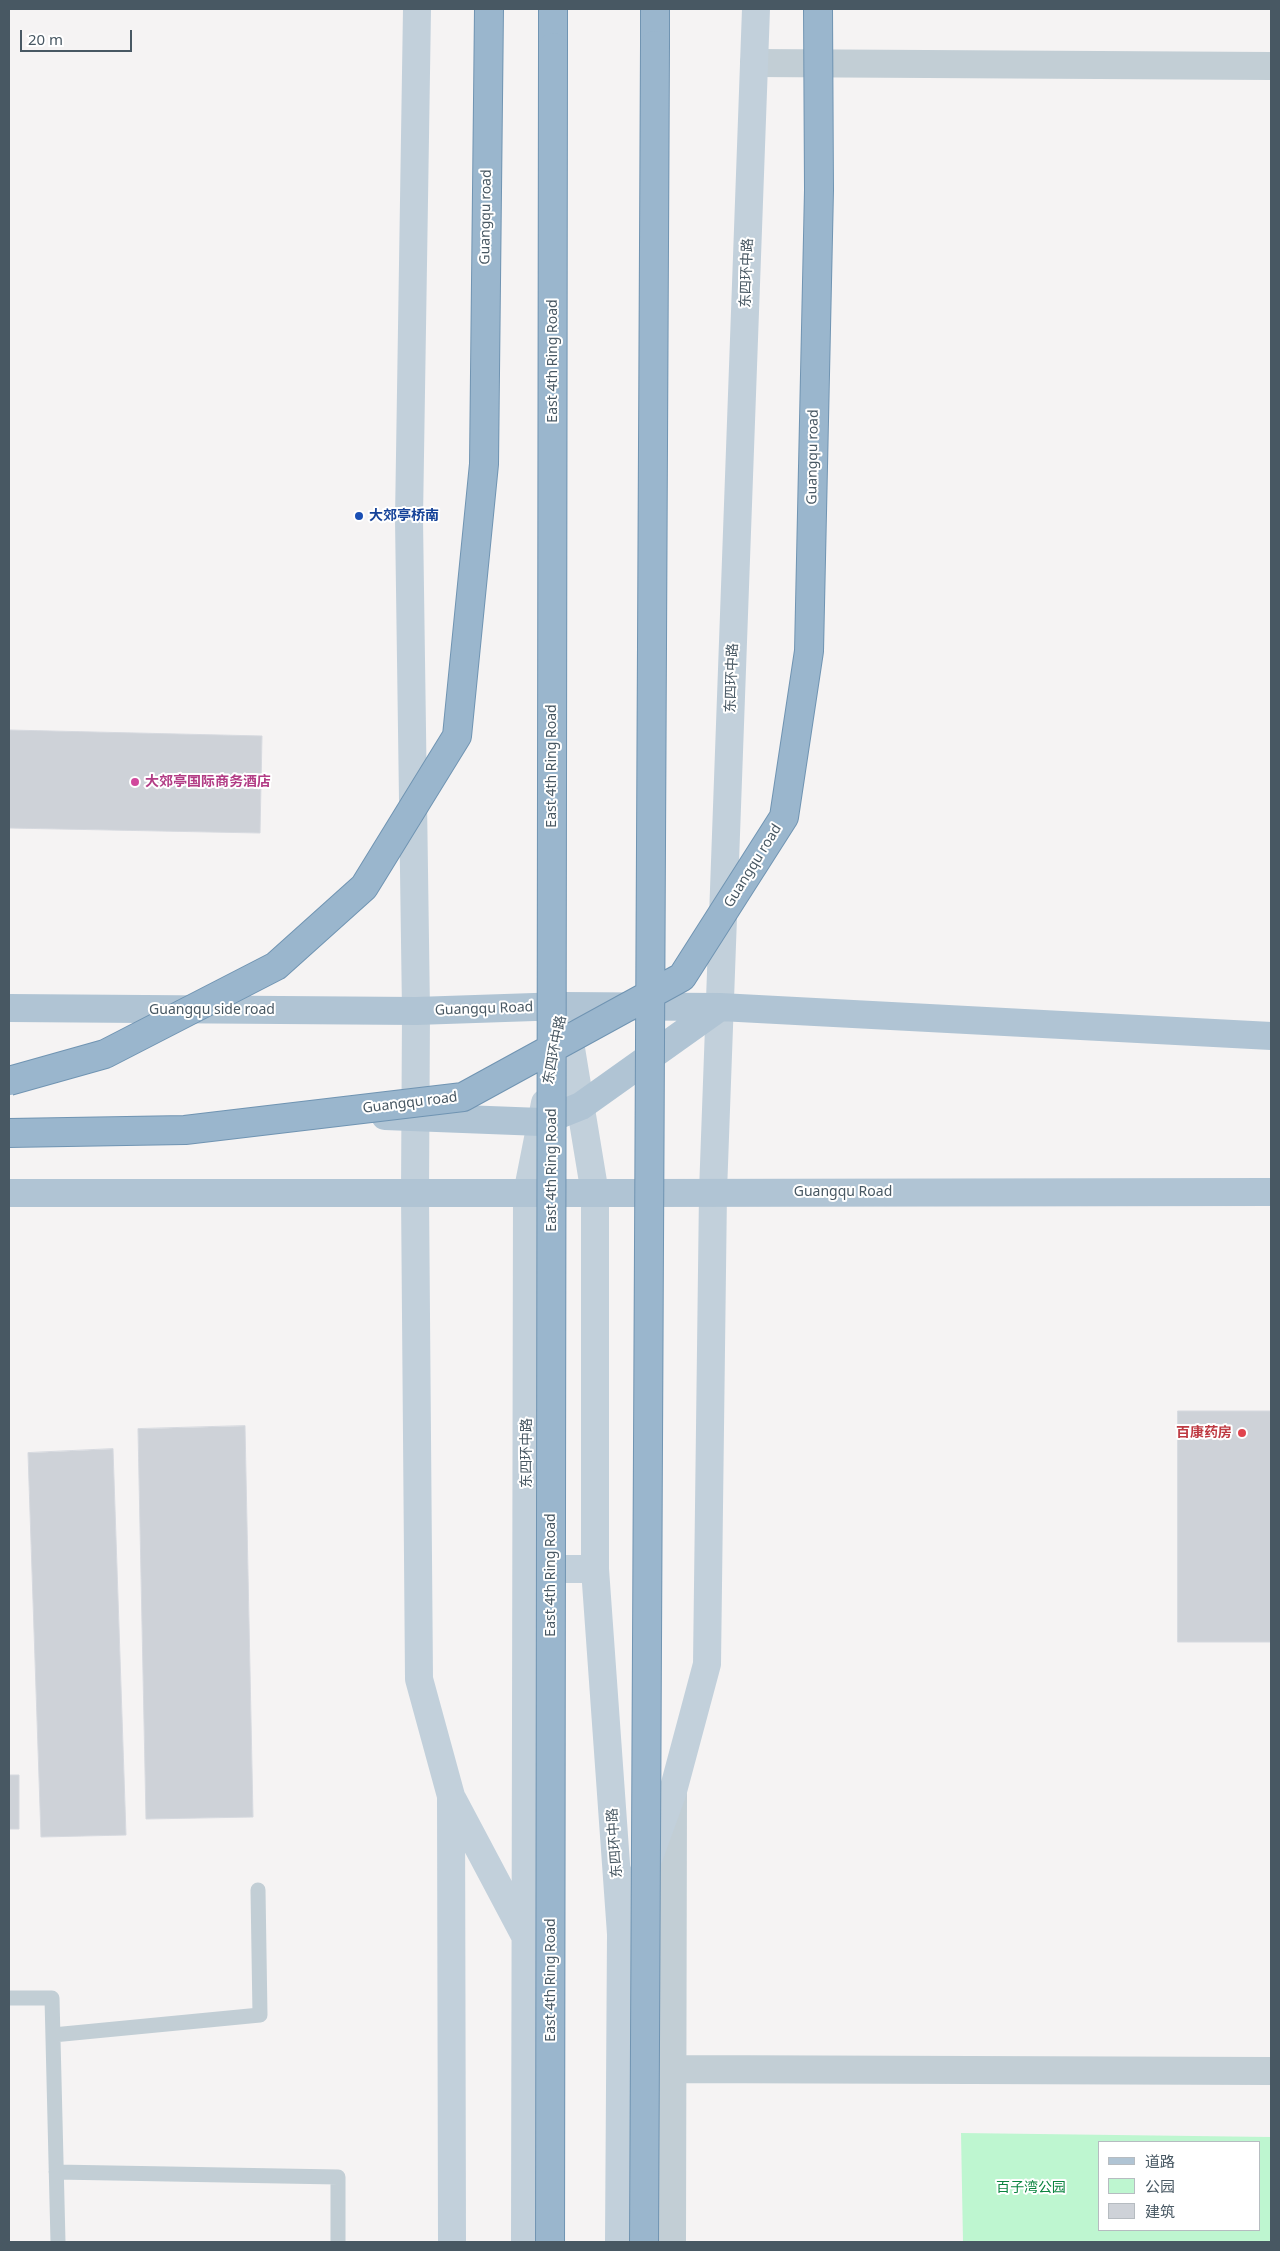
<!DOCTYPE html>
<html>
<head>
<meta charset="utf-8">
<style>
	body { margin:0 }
	#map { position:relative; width:1280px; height:2251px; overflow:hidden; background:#f5f3f3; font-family:"Noto Sans","Noto Sans SC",sans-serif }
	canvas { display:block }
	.frame { position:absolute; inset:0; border:10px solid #485863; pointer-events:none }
	.legend { position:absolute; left:1098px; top:2141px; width:162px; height:90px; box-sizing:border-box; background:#fff; border:1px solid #b6bcc1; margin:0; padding:6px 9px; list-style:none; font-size:15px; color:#485863 }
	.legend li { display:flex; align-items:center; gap:10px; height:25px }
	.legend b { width:25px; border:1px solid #b6bcc1 }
	.scale { position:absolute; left:20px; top:30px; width:112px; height:22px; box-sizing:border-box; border:2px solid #485863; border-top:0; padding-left:6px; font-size:15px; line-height:18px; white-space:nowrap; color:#485863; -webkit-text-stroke:4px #fff; paint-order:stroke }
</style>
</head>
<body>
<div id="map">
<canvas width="1280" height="2251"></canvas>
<div class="frame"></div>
<ul class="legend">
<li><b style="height:6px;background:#b0c4d4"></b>道路</li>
<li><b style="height:14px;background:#bef6d0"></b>公园</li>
<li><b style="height:14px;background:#ced2d8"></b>建筑</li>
</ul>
<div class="scale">20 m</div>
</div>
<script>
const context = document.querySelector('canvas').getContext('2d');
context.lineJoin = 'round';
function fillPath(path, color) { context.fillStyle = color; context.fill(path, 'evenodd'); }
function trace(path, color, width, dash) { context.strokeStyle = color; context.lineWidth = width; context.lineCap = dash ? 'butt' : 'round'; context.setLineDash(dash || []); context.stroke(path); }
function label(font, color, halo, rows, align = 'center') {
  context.font = font + ' "Noto Sans","Noto Sans SC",sans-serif'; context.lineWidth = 4; context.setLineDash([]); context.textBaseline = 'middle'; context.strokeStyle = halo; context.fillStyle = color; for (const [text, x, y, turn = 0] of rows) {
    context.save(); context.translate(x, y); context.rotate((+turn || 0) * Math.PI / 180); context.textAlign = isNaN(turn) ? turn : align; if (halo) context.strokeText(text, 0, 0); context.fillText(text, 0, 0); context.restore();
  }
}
const green = new Path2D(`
	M 961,2133 L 1271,2137 L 1271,2242 L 963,2242 ZM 1099,2142 L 1259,2142 L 1259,2230 L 1099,2230 Z`);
const building = new Path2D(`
	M 9,730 L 262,736 L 260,833 L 9,828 Z
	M 1178,1411 L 1271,1411 L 1271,1642 L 1178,1642 Z
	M 245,1426 L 253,1817 L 146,1819 L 138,1429 Z
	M 113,1449 L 126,1835 L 41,1837 L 28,1453 Z
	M 9,1775 L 19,1775 L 19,1829 L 9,1829 Z`);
const service = new Path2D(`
	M 9,1998 L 52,1998 L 58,2242
	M 53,2035 L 260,2015 L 258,1890
	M 56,2172 L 338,2177 L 338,2242`);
const minor = new Path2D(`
	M 754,63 L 1271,66`);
const tertiary = new Path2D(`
	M 671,2069 L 1271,2071
	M 672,2242 L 673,1794`);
const secondary = new Path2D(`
	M 417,9 L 409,519 L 416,1011 L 415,1194 L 419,1679 L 451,1796 L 452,2242
	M 564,1006 L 595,1194 L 595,1569 L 621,1934 L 619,2242
	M 529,1569 L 595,1569
	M 453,1800 L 524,1934
	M 621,1934 L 673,1791 L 707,1664 L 713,1192 L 756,9
	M 525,2242 L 527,1194 L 545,1103`);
const primary = new Path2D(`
	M 9,1008 L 416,1011 L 564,1006 L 720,1007 L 1271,1036
	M 385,1116 L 541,1122 L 581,1106 L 720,1007
	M 9,1193 C 430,1194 850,1192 1271,1192`);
const trunk = new Path2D(`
	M 553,9 L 553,47
	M 655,9 L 655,45`);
const trunkBridge = new Path2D(`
	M 9,1081 L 105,1054 L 276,966 L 364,887 L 457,736 L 484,464 L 489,9
	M 9,1133 L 185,1130 L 463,1097 L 682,977 L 784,817 L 809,651 L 819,190 L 818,9
	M 550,2242 L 553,47
	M 644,2242 L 655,45`);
const markers = [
	[359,516,5,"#1a4fb4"],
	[135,782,5,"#d1479c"],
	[1242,1433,5,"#e0444e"]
];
const streetNames = [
	["Guangqu road",486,217,-89],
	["东四环中路",747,273,-88],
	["East 4th Ring Road",553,361,-90],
	["Guangqu road",813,457,-89],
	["东四环中路",732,678,-88],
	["East 4th Ring Road",552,766,-90],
	["Guangqu road",753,866,-58],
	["Guangqu Road",484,1009,-2],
	["Guangqu side road",212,1010],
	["东四环中路",555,1050,-79],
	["Guangqu road",410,1103,-7],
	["East 4th Ring Road",552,1170,-90],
	["Guangqu Road",843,1192],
	["东四环中路",527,1453,-90],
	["East 4th Ring Road",551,1575,-90],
	["东四环中路",615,1843,-94],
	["East 4th Ring Road",551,1980,-90]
];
const transitNames = [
	["大郊亭桥南",369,516]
];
const hotelNames = [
	["大郊亭国际商务酒店",145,782]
];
const healthNames = [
	["百康药房",1232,1433]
];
const parkNames = [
	["百子湾公园",1031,2188]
];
fillPath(green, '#bef6d0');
fillPath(building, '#ced2d8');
trace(building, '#d6d9df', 1);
trace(trunk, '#7094b2', 30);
trace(service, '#c2ced5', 15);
trace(minor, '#c2ced5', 28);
trace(tertiary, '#c2ced5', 28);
trace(secondary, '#c2d0db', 28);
trace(primary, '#b0c4d4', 28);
trace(trunk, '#9ab6cd', 28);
trace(trunkBridge, '#7094b2', 30, []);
trace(trunkBridge, '#9ab6cd', 28);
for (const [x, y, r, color] of markers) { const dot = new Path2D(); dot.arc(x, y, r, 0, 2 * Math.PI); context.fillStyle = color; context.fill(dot); trace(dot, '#fff', 2); }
label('14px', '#485863', '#fff', streetNames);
label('bold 14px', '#164399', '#fff', transitNames, 'left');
label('bold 14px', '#b23c85', '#fff', hotelNames, 'left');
label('bold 14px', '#be3a42', '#fff', healthNames, 'right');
label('14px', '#0c8440', '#fff', parkNames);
</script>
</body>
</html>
